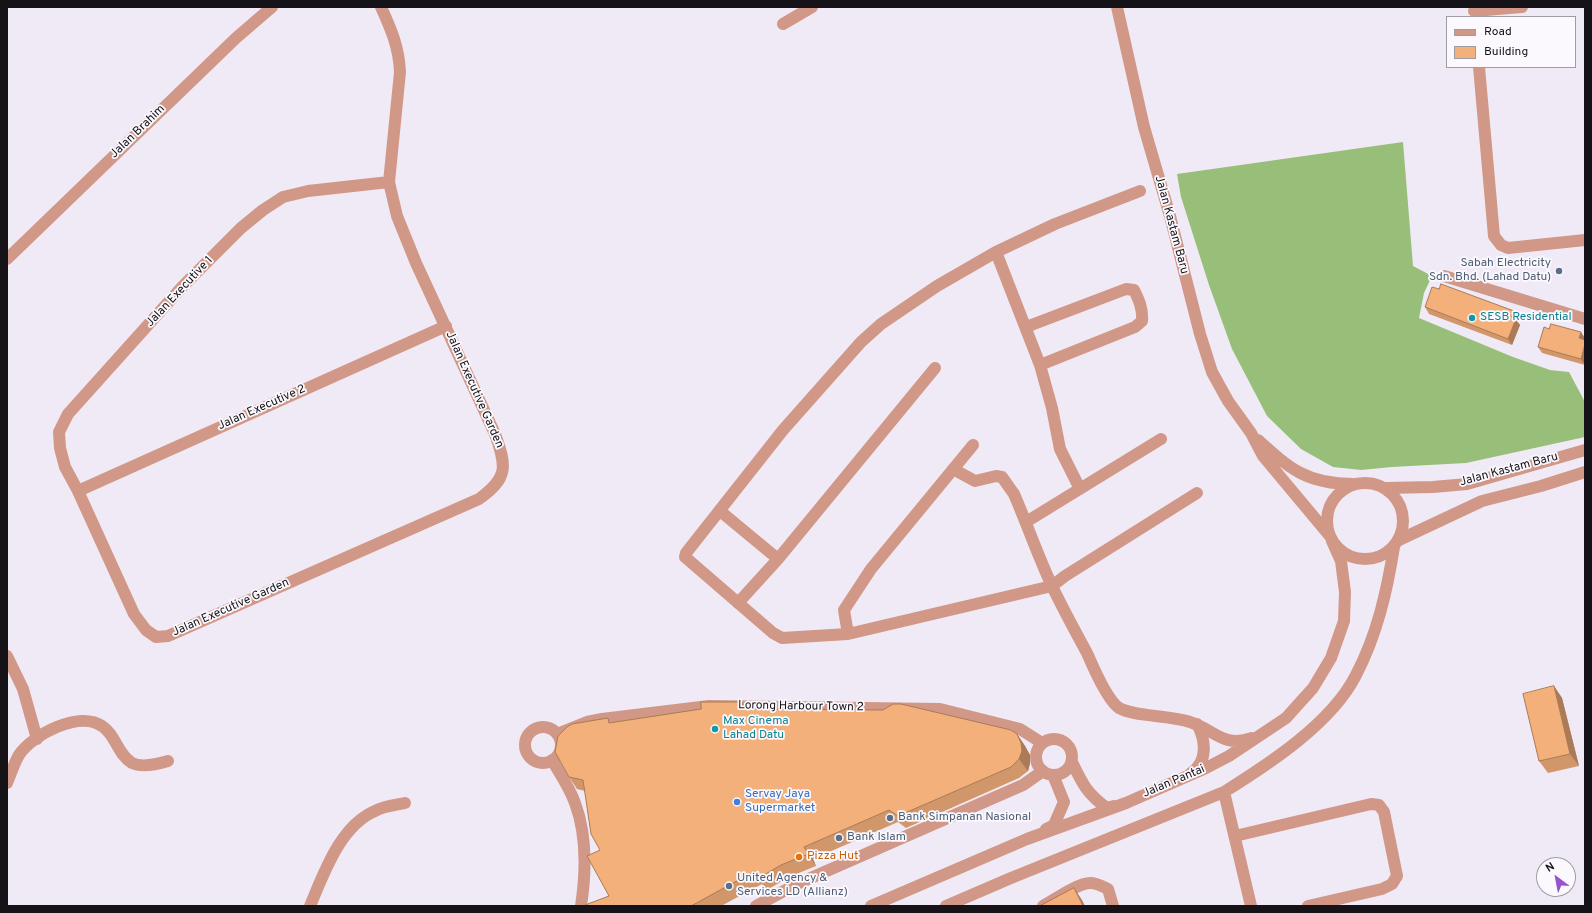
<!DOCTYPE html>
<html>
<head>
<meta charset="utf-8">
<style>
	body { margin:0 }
	#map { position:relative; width:1592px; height:913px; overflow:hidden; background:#f0eaf7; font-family:Overpass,sans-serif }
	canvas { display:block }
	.frame { position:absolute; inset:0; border:8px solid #151317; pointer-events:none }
	.legend { position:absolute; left:1446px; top:16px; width:130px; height:52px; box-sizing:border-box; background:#fbf9fe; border:1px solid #9f9da2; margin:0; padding:5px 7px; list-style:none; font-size:12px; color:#151317 }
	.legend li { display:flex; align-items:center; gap:8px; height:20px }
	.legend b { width:20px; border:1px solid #9f9da2 }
	.north { position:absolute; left:1536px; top:857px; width:40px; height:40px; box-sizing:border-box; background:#fbf9fe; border:1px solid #9f9da2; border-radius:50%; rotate:328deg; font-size:11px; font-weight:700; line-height:16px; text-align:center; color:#151317 }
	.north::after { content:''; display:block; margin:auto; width:14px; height:18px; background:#9754ca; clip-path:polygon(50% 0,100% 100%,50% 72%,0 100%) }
</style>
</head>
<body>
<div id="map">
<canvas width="1592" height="913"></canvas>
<div class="frame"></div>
<ul class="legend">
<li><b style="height:5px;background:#d19887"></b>Road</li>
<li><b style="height:11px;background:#f3b07b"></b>Building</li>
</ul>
<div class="north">N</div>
</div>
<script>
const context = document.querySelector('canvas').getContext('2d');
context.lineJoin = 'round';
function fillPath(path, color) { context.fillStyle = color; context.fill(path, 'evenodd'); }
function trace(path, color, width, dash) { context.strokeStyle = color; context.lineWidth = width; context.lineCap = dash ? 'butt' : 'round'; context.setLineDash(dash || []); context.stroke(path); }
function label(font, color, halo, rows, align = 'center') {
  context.font = font + ' Overpass,sans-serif'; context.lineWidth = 3.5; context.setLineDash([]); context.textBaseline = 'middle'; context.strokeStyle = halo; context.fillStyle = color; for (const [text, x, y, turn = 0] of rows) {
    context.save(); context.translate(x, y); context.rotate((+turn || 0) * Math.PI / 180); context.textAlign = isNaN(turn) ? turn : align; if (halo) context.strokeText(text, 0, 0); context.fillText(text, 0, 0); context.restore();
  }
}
const forest = new Path2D(`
	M 1403,142 L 1413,266 L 1432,276 L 1424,293 L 1419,318 L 1513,357 L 1550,370 L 1569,372 L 1585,402 L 1585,437 L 1466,463 L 1392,467 L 1361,470 L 1333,467 L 1301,449 L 1267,416 L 1232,349 L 1209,285 L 1181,197 L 1177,174 Z`);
const minor = new Path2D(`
	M 381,7 C 391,29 399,47 400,72 L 389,182 L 397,216 L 416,263 L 495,434 C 507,467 508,478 479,499 L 168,636 L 156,637 L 146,630 L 134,614 L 78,491 L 65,467 L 60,448 L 59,432 L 68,414 L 182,287 L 241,228 L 263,210 L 283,197 L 308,191 L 389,182
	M 1117,7 L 1144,127 L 1170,216 L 1200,334 L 1212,372 L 1228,401 L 1251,433 L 1263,456 L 1329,535
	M 1474,11 L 1522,7
	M 783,24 L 812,7
	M 1479,67 L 1494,236 L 1501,245 L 1508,248 L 1585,240
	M 1140,191 L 1055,224 L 996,252 L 937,286 L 881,324 L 861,342 L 783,430 L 686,553 L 685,557 L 773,633 L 782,638 L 848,634 L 1052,586 L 1065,576 L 1197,493
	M 996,252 L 1040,365 L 1052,408 L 1060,449 L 1080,489
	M 7,259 L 236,38 L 272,7
	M 1444,276 L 1585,319
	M 1026,327 L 1126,289 L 1134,290 C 1139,300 1143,309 1142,321 L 1135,327 L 1040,365
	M 1258,440 C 1290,469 1307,484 1353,484
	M 953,469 L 975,481 L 996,476 L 1002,477 L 1014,494 C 1027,524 1038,556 1052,586 C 1063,609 1075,631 1087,653 C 1093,667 1107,700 1119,708 C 1135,717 1171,715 1190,722 C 1215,730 1223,748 1252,738
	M1327 521a38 38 0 1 1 76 0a38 38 0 1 1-76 0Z
	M 1385,488 L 1433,487 L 1467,484 L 1585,450
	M 78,491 L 446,326
	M 720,511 L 778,559
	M 1026,522 L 1161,439
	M 1399,540 L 1482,501 L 1541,486 L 1585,472
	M 738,603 L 778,559 L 935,368
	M 848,634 L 844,610 L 871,569 L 973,445
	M 7,656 L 23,689 L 37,739
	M525 745a18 18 0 1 1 36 0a18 18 0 1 1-36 0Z
	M 557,734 L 587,722 L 602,719 L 709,706 L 940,709 L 1020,729 L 1042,743
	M1036 757a18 18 0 1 1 36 0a18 18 0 1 1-36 0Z
	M 552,760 C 560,774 570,788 575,803 C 587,835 586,873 581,906
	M 1072,762 C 1082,783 1087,794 1107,808 L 1114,806
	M 1191,773 C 1208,762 1206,740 1197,724
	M 7,783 C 11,774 14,763 19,755 C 32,735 79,710 102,726 C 116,735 117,754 132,763 C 142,768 158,764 168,761
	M 1224,792 L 1251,906
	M 1046,829 L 1054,825 L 1064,802 L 1053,775
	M 1235,836 L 1371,804 L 1379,805 L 1384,812 L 1397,876 L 1392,884 L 1382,889 L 1308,906
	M 310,906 C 324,873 340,826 375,811 C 384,806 396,805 405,803
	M 756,906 L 797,884 L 1023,785 L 1043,771
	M 871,906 L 1027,839 L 1126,803 L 1206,768 L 1229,756 L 1286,718 L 1313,688 L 1331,658 L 1344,621 L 1345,592 L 1341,561 L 1332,541
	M 946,906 L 1011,878 L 1224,792 C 1269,764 1332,723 1356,675 C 1377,635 1387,591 1394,547
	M 1043,906 C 1054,900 1078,883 1090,883 C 1097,883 1102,886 1108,889 L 1113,906`);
const wall = new Path2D(`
	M 1439,289 L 1514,311 L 1518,317 L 1517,321 L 1520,325 L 1512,345 L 1429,314 L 1425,307 Z
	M 1585,340 L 1585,365 L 1542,353 L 1538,347 Z
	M 1554,686 L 1562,698 L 1579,766 L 1548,773 L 1539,761 Z
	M 701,709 L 747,709 L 1017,734 L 1025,746 L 1030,755 L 1030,763 L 1028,771 L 1019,778 L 906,828 L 898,822 L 813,859 L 816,866 L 789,877 L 767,890 L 762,884 L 721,906 L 584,906 L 609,896 L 600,850 L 585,791 L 577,789 L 569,777 L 612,722 Z`);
const shadedWall = new Path2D(`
	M 1514,311 L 1518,317 L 1517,321 L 1520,325 L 1512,345 L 1508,339 L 1511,317 Z
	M 1581,332 L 1585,338 L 1583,344 L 1579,338 Z
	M 1585,344 L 1585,365 L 1581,359 Z
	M 1554,686 L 1562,698 L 1579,766 L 1570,754 Z
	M 742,702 L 751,714 L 743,709 Z
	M 1017,734 L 1025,746 L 1030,755 L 1030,763 L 1028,771 L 1019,759 Z
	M 804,847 L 813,859 L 816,866 L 808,854 Z
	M 1074,888 L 1082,900 L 1085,906 L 1083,906 Z`);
const building = new Path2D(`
	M 1441,284 L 1514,311 L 1511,317 L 1516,319 L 1508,339 L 1425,307 L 1432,287 L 1439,289 Z
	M 1551,324 L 1581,332 L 1579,338 L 1585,340 L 1585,344 L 1581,359 L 1538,347 L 1544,327 L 1549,329 Z
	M 1554,686 L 1570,754 L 1539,761 L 1523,694 Z
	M 701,702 L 742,702 L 743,709 L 883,710 L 893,704 L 901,704 L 1011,730 L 1017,734 L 1021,743 L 1022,751 L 1019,759 L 1011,767 L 898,816 L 889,810 L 804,847 L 808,854 L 781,865 L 759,878 L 755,871 L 691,906 L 584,906 L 585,905 L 609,896 L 587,856 L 600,850 L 591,834 L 583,780 L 569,777 L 555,752 L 558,736 L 567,727 L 572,724 L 608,718 L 609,723 L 701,709 Z
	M 1074,888 L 1083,906 L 1040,906 Z`);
const markers = [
	[1559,271,4,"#5c6f8a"],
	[1472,318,4,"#0f9aa8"],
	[715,729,4,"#0f9aa8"],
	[737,802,4,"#3f7fe0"],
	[890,818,4,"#5c6f8a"],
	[839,838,4,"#5c6f8a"],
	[799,857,4,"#e8710a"],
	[729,886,4,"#5c6f8a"]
];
const streetNames = [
	["Jalan Brahim",138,132,-44],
	["Jalan Kastam Baru",1171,225,75],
	["Jalan Executive 1",180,292,-47],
	["Jalan Executive Garden",474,390,66],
	["Jalan Executive 2",262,408,-24],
	["Jalan Kastam Baru",1509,470,-15],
	["Jalan Executive Garden",231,608,-24],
	["Lorong Harbour Town 2",801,707,1],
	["Jalan Pantai",1174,782,-23]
];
const serviceNames = [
	["Sabah Electricity",1551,264,"right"],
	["Sdn. Bhd. (Lahad Datu)",1551,278,"right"],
	["Bank Simpanan Nasional",898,818],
	["Bank Islam",847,838],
	["United Agency &",737,879],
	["Services LD (Allianz)",737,893]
];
const cultureNames = [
	["SESB Residential",1480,318],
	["Max Cinema",723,722],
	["Lahad Datu",723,736]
];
const shopNames = [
	["Servay Jaya",745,795],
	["Supermarket",745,809]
];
const foodNames = [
	["Pizza Hut",807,857]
];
fillPath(forest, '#98bf79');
trace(minor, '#d19887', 12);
fillPath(wall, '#d1976a');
fillPath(shadedWall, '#aa7b56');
fillPath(building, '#f3b07b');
trace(building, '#aa7b56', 1);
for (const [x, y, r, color] of markers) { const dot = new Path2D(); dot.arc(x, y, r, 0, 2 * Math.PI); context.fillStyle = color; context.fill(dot); trace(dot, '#fbf9fe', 1.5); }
label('12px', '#151317', '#fbf9fe', streetNames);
label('12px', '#4e5e75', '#fbf9fe', serviceNames, 'left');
label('12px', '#0d838f', '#fbf9fe', cultureNames, 'left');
label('12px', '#366cbe', '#fbf9fe', shopNames, 'left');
label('12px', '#c56008', '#fbf9fe', foodNames, 'left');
</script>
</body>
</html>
